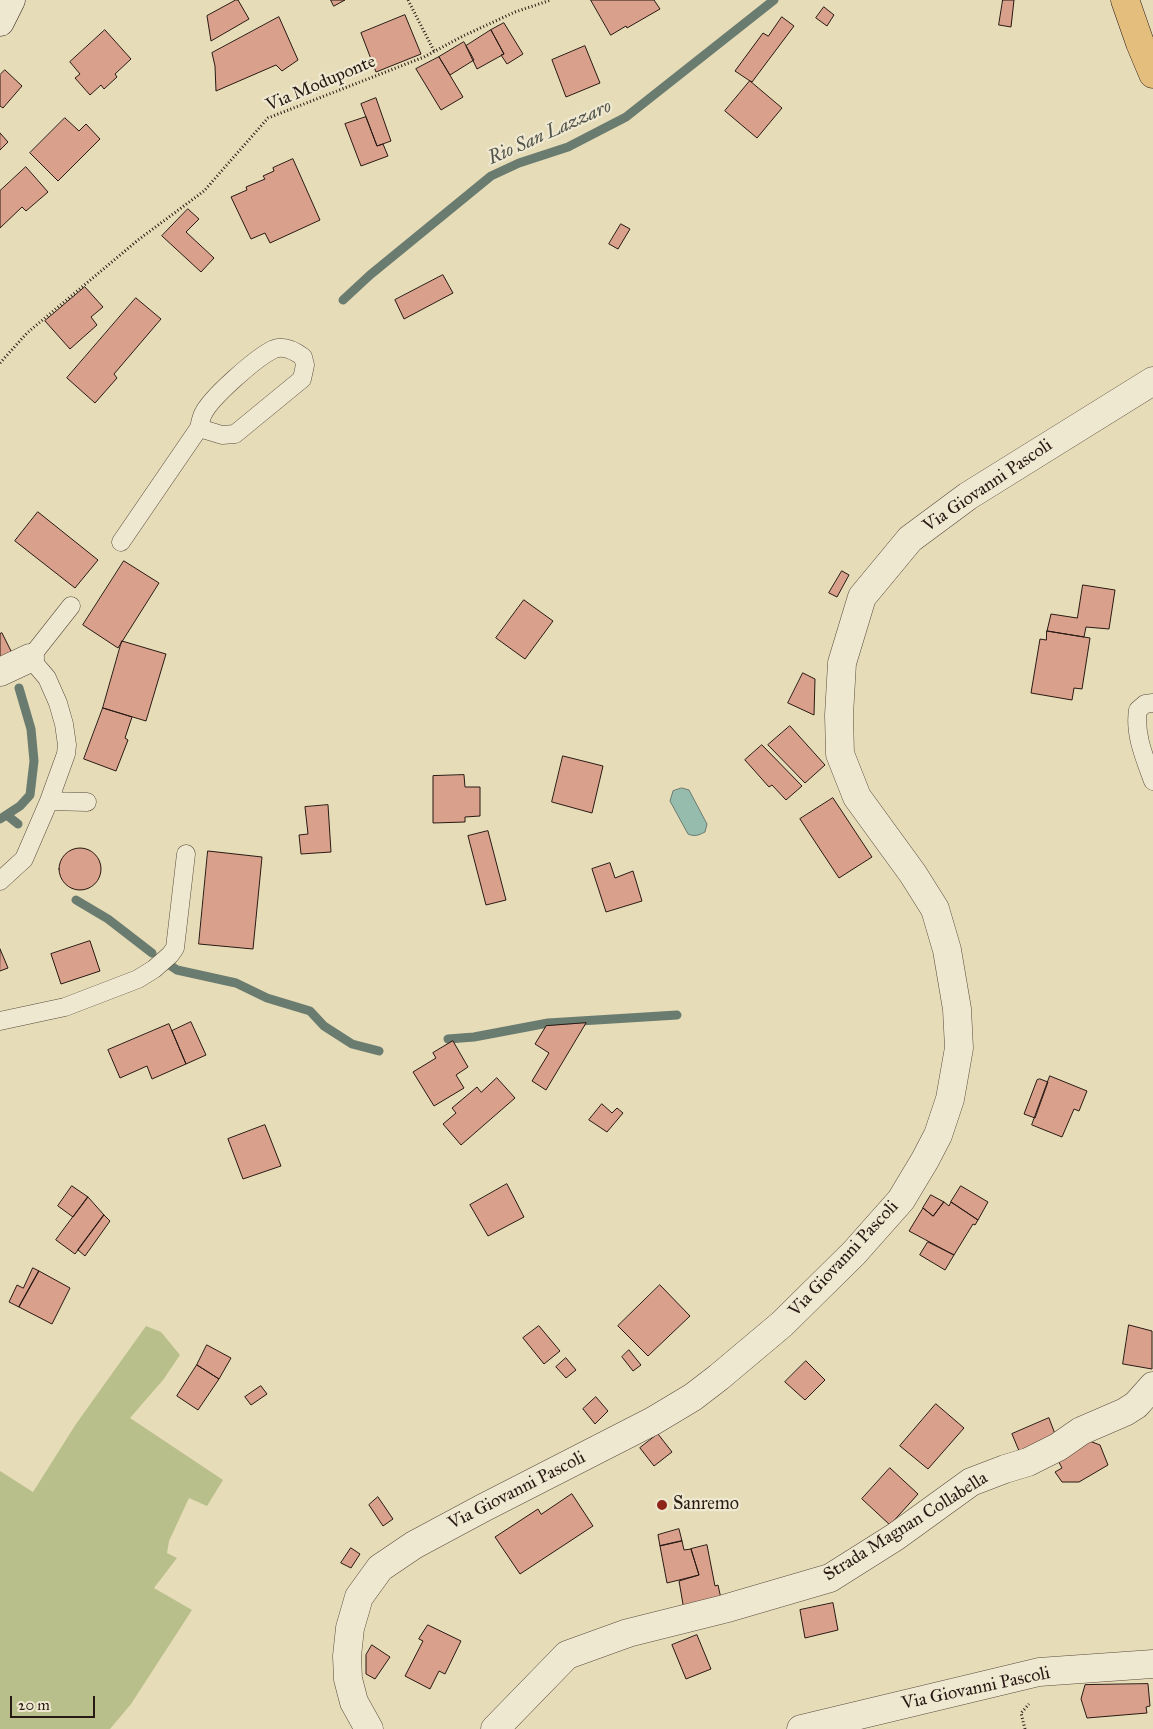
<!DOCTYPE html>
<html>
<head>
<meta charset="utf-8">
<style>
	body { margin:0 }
	#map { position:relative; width:1153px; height:1729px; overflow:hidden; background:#e6dcb8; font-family:"IM FELL Great Primer",serif }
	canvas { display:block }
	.scale { position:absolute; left:10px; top:1696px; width:85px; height:22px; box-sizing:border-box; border:2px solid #291913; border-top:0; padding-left:6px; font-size:15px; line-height:18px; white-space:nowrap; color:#291913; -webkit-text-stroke:4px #efe8d1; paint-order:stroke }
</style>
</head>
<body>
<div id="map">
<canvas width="1153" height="1729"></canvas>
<div class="scale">20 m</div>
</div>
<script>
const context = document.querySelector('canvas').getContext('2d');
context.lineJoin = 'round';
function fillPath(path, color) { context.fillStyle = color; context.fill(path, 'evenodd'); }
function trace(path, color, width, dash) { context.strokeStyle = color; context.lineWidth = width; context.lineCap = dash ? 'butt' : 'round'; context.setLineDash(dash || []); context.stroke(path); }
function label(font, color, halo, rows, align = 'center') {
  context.font = font + ' "IM FELL Great Primer",serif'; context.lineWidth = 4.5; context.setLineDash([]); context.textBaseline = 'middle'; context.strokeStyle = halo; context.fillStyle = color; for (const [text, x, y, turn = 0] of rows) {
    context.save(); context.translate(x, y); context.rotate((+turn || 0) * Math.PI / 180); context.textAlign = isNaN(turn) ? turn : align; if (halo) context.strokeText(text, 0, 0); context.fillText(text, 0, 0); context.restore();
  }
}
const green = new Path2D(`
	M 146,1326 L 161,1332 L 180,1355 L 163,1380 L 130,1418 L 223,1480 L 207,1506 L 189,1498 L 169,1541 L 167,1553 L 177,1558 L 154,1588 L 192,1610 L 131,1704 L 110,1729 L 0,1729 L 0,1471 L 33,1492 L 76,1424 Z`);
const water = new Path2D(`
	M 682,788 L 689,790 L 707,824 L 705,832 C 699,835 695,837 688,834 L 670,801 L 673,791 Z`);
const stream = new Path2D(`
	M 343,300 L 370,275 L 491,176 L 519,163 L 568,147 L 626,117 L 774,0
	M 8,816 L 18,824
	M 0,819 L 20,806 L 30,795 L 34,761 L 31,729 L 19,688
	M 76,900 L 108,919 L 152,953
	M 168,964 L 177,970 L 236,983 L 267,998 L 310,1011 L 324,1026 L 352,1044 L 379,1051
	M 448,1039 L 474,1037 L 548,1023 L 677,1015`);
const building = new Path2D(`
	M 236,0 L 238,0 L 249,19 L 211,41 L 207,16 Z
	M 331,0 L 345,0 L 334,6 Z
	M 591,0 L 654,0 L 660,9 L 627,28 L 626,26 L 611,35 Z
	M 1003,0 L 1014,0 L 1011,27 L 999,25 Z
	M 824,7 L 834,15 L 827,26 L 816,18 Z
	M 405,15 L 421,54 L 376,72 L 361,33 Z
	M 279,17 L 298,60 L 282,71 L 276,65 L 216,91 L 215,66 L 212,53 Z
	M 782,17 L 794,26 L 752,82 L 750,81 L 735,71 L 763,33 L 768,36 Z
	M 504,23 L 523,54 L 507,64 L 501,55 L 504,54 L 491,30 Z
	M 105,30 L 131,59 L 115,74 L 117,77 L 104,89 L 101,85 L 90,95 L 75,78 L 80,74 L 70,62 Z
	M 491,30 L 504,54 L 477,69 L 466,46 Z
	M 464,42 L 474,60 L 450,75 L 439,57 Z
	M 585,46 L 600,83 L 566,97 L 552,60 Z
	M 439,57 L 463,97 L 441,110 L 416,69 Z
	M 5,70 L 22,86 L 3,108 L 0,106 L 0,75 Z
	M 750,81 L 782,108 L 757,138 L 725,111 Z
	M 376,98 L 391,141 L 377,146 L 361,104 Z
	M 366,117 L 377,146 L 383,144 L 388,156 L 361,166 L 345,124 Z
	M 65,118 L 79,131 L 86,124 L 100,139 L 58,181 L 30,153 Z
	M 0,133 L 8,142 L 0,150 Z
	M 293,159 L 320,220 L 270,243 L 265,233 L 251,239 L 231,197 L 247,190 L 246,187 L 265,179 L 263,176 L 274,171 L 273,168 Z
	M 26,167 L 48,192 L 26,211 L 22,207 L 0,228 L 0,191 Z
	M 188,209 L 199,219 L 186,232 L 214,258 L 201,272 L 162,236 Z
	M 621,224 L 630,229 L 618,249 L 609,244 Z
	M 443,275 L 453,293 L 404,319 L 395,300 Z
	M 85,287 L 103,307 L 91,317 L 97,325 L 70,349 L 45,321 Z
	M 136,298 L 161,319 L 114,374 L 117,378 L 95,403 L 67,378 Z
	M 38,512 L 98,560 L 75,588 L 15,541 Z
	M 124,561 L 159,583 L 118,648 L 83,625 Z
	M 842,571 L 849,575 L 837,597 L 829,593 Z
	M 1083,585 L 1115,590 L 1109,629 L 1086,627 L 1084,637 L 1047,631 L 1051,614 L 1077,618 Z
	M 524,600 L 553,621 L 525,659 L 496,638 Z
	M 1047,631 L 1090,638 L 1082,689 L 1074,688 L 1072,700 L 1031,693 L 1040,639 L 1046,640 Z
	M 2,633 L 14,657 L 0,663 L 0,634 Z
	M 122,641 L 166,654 L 146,721 L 103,708 Z
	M 803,673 L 815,679 L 814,715 L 788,703 Z
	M 103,708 L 132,717 L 125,738 L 128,740 L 116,771 L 84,759 Z
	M 790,726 L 825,765 L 805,783 L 768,745 Z
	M 762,745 L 802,786 L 786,800 L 772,785 L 769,787 L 745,760 Z
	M 563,756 L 603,766 L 592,813 L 552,802 Z
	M 464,775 L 465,787 L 480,787 L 480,816 L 465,817 L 465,822 L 433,823 L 433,776 Z
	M 833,798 L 872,857 L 839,878 L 800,819 Z
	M 328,805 L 331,852 L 301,854 L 299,835 L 308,834 L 305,807 Z
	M 488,831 L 506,900 L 486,905 L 468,836 Z
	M59 869a21 21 0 1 1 42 0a21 21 0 1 1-42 0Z
	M 208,851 L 262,857 L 253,949 L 199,944 Z
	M 610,863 L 615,878 L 633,871 L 642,901 L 606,912 L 592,869 Z
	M 90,941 L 100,971 L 61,984 L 51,954 Z
	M 0,949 L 8,968 L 0,971 Z
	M 191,1022 L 206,1055 L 186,1064 L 172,1031 Z
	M 586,1023 L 546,1090 L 532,1081 L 549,1053 L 535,1044 L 546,1026 Z
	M 169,1024 L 186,1064 L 152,1079 L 147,1066 L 120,1078 L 108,1050 Z
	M 453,1041 L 468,1067 L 456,1075 L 464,1088 L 434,1106 L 413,1072 L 436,1058 L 433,1053 Z
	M 1050,1076 L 1087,1091 L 1079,1111 L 1074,1109 L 1062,1137 L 1032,1125 Z
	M 497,1078 L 515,1098 L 461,1145 L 443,1124 L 456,1113 L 452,1108 L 477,1087 L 481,1092 Z
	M 1040,1079 L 1048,1082 L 1035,1118 L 1024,1114 L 1037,1080 Z
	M 602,1104 L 612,1113 L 617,1108 L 623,1113 L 607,1132 L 589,1120 Z
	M 265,1125 L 281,1166 L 243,1179 L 228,1139 Z
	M 507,1184 L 524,1217 L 488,1236 L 470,1205 Z
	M 72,1186 L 88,1197 L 73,1217 L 58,1206 Z
	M 961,1186 L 988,1202 L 978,1220 L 951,1202 Z
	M 931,1195 L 944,1202 L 933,1216 L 923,1208 Z
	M 88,1197 L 104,1215 L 75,1254 L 56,1240 Z
	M 944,1202 L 949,1206 L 951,1202 L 978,1220 L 975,1225 L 973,1224 L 954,1255 L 909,1231 L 923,1208 L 933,1216 Z
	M 104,1215 L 110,1221 L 85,1256 L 78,1250 Z
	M 928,1242 L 954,1255 L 945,1270 L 920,1255 Z
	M 33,1268 L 39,1271 L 19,1307 L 9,1302 L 17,1285 L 23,1288 Z
	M 39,1271 L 70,1288 L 52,1324 L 19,1307 Z
	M 660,1285 L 690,1316 L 648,1356 L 618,1326 Z
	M 1129,1325 L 1152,1331 L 1152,1369 L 1123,1364 Z
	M 539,1326 L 560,1351 L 544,1364 L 523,1338 Z
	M 207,1345 L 231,1358 L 219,1379 L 197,1365 Z
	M 629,1350 L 641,1365 L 633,1371 L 622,1357 Z
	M 566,1358 L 576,1370 L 566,1378 L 556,1367 Z
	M 806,1361 L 825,1380 L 805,1400 L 785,1382 Z
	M 197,1365 L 219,1379 L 198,1410 L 177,1396 Z
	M 261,1386 L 267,1394 L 251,1405 L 245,1397 Z
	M 596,1397 L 608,1411 L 595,1424 L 583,1409 Z
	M 936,1404 L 964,1428 L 928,1469 L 900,1446 Z
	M 1049,1418 L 1058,1442 L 1022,1458 L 1012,1434 Z
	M 658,1434 L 672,1452 L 654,1466 L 640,1448 Z
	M 1079,1437 L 1100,1445 L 1108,1465 L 1079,1482 L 1062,1482 L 1055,1472 L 1062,1468 L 1055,1455 Z
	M 890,1468 L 918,1494 L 890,1525 L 862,1499 Z
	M 572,1494 L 593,1526 L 520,1574 L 495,1537 L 538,1509 L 541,1514 Z
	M 378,1497 L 393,1519 L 383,1526 L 369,1505 Z
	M 679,1529 L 682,1541 L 660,1546 L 658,1535 Z
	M 682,1541 L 684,1550 L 691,1549 L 699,1575 L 667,1583 L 660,1546 Z
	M 707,1545 L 715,1586 L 718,1585 L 722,1603 L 684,1610 L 679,1581 L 699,1575 L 691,1549 Z
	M 351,1548 L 360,1554 L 351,1568 L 341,1563 Z
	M 833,1603 L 838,1630 L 805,1638 L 800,1610 Z
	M 428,1625 L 461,1641 L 445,1674 L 439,1671 L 430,1689 L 405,1676 L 423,1641 L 419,1639 Z
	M 697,1635 L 711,1669 L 686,1679 L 672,1645 Z
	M 372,1645 L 390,1657 L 375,1679 L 366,1674 L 366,1655 Z
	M 1148,1684 L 1150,1706 L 1146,1707 L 1147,1713 L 1087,1718 L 1081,1699 L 1085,1685 Z`);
const path = new Path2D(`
	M 408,0 L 434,51
	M 0,363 L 27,333 L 138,240 L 204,191 L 268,118 L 424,57 L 463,36 L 515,12 L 551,0
	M 1025,1729 L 1021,1713 L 1029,1704`);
const lane = new Path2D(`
	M 121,542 L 199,428 L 222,435 L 235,434 L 302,379 L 305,365 L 303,357 C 295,351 284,345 274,349 C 257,357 211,397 203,414 C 201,418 200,424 199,428
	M 1153,703 L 1145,704 L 1138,710 C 1134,734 1145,759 1153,781
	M 49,801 L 87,802
	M 0,881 L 24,859 L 49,801 L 66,754 L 67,745 L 64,724 L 58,703 L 47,678 L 30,658 L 71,606
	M 0,1021 L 65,1007 L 138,979 L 154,969 L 170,955 L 175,948 L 186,854`);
const street = new Path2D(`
	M 0,672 L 30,658
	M 369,1729 L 354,1702 L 348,1679 L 347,1656 L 350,1628 L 359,1597 L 380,1568 L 414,1545 L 483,1508 L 653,1421 L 693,1397 L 719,1377 L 782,1324 L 854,1253 L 901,1200 L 925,1160 L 938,1135 L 950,1099 L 959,1048 L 957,1009 L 947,950 L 935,909 L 913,874 L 857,797 L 840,754 L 839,715 L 842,663 L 862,597 L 910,539 L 968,496 L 1153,381
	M 495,1729 L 567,1655 L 628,1633 L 724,1609 L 830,1578 L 895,1537 L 971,1482 L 1005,1469 L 1028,1462 L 1058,1447 L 1081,1431 L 1125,1412 L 1136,1405 L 1153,1386
	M 801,1729 L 1039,1672 L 1153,1664`);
const secondary = new Path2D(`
	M 0,22 L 11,0`);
const highway = new Path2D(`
	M 1125,0 L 1140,43 L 1153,74`);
const markers = [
	[662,1505,6,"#8f2418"]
];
const streetNames = [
	["Via Moduponte",321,84,-23],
	["Via Giovanni Pascoli",988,486,-34],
	["Via Giovanni Pascoli",844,1259,-47],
	["Via Giovanni Pascoli",517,1491,-27],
	["Strada Magnan Collabella",906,1527,-32],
	["Via Giovanni Pascoli",976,1689,-12]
];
const poiNames = [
	["Sanremo",673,1505]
];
const waterNames = [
	["Rio San Lazzaro",550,133,-24]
];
fillPath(green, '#b9bf8b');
fillPath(water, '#96bcad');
trace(water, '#6a7b6f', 1);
trace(stream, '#6a7b6f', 9);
fillPath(building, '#d9a08c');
trace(building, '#291913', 1);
trace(lane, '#584a3c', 19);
trace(street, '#584a3c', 29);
trace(secondary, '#291913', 29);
trace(highway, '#291913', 29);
trace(path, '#291913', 3, [1, 2.5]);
trace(lane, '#efe8d1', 18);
trace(street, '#efe8d1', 28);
trace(secondary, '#efe8d1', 28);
trace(highway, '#e3be7c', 28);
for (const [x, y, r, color] of markers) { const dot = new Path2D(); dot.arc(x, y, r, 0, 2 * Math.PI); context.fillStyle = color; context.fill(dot); trace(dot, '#efe8d1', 2); }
label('18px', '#291913', '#efe8d1', streetNames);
label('18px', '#291913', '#efe8d1', poiNames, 'left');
label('italic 19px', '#4f5249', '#efe8d1', waterNames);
</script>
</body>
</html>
